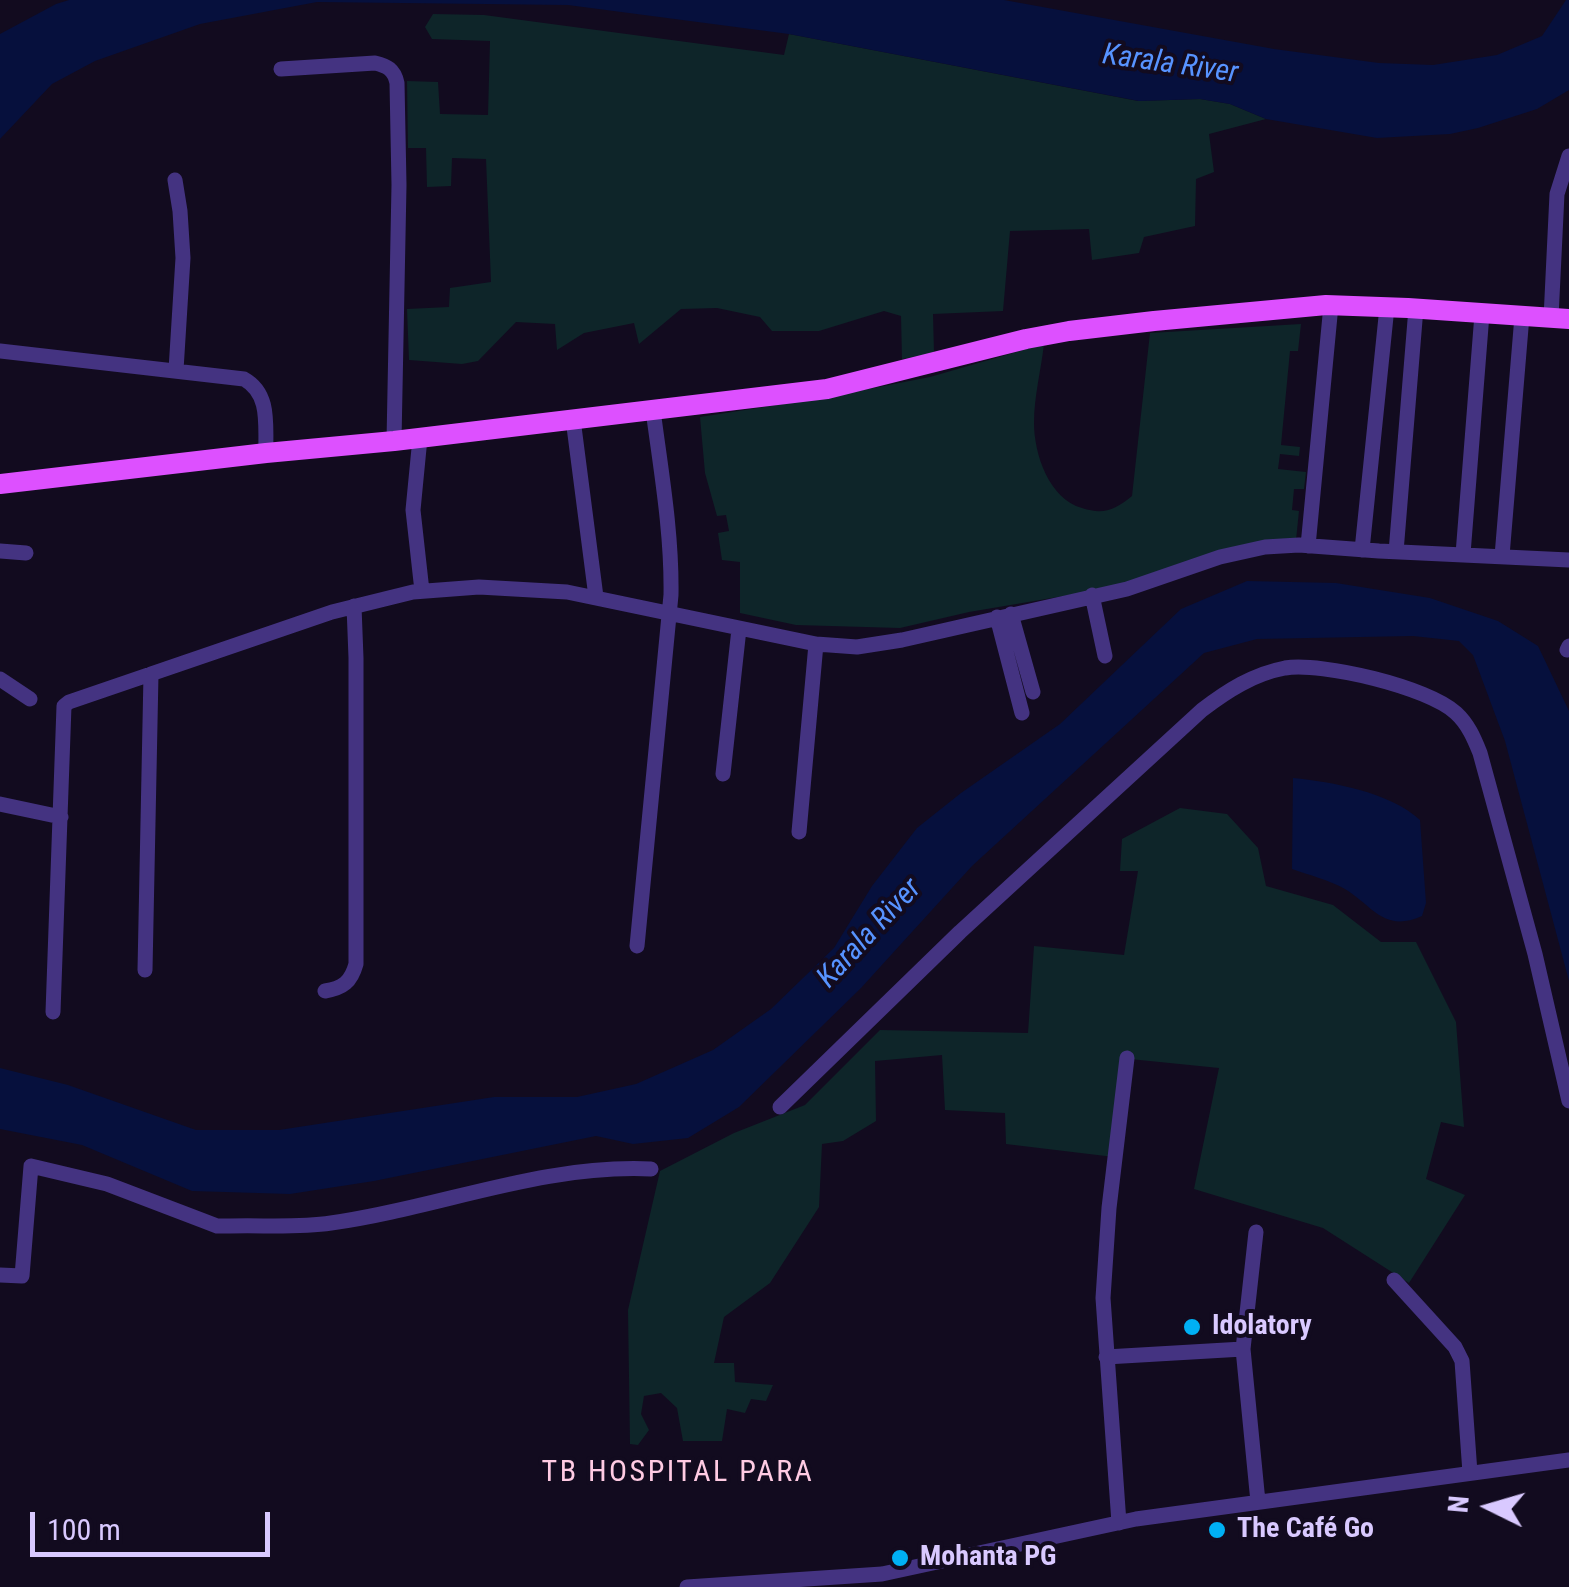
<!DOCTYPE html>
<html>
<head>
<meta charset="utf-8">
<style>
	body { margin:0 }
	#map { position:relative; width:1569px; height:1587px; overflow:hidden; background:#120b1f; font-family:"Roboto Condensed",sans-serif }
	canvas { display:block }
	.north { position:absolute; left:1439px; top:1457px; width:100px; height:100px; -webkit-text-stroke:8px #120b1f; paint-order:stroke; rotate:275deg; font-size:28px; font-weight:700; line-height:40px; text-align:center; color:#d9c9ff }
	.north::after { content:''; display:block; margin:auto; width:35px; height:45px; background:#d9c9ff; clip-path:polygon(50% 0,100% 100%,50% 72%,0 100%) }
	.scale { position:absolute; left:30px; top:1512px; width:240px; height:45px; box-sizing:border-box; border:5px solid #d9c9ff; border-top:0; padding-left:12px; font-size:30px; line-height:35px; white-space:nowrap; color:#d9c9ff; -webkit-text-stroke:8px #120b1f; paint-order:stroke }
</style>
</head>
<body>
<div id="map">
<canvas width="1569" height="1587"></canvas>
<div class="north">N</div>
<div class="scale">100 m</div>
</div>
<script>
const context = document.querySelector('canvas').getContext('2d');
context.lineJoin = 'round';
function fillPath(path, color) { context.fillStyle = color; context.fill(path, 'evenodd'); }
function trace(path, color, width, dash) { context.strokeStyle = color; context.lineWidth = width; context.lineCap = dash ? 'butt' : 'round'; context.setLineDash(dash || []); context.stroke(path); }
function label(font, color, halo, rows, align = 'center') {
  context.font = font + ' "Roboto Condensed",sans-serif'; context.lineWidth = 8; context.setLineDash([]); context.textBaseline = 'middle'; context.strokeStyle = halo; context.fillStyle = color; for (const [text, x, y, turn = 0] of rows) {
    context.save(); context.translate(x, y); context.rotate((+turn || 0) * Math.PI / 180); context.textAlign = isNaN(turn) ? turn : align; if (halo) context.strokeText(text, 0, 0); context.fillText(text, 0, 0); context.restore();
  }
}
const green = new Path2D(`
	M 433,14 L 484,15 L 784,55 L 789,34 L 1138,101 L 1200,99 L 1230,104 L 1266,119 L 1209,134 L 1214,172 L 1196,179 L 1195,226 L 1144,237 L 1139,253 L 1092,260 L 1089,229 L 1010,231 L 1003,311 L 933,314 L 934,353 L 902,359 L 901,316 L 884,311 L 819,331 L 772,331 L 760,317 L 717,308 L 681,309 L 639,344 L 634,323 L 584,333 L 557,350 L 555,324 L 516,322 L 478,361 L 462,364 L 409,360 L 407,309 L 449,307 L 450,288 L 491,282 L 486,159 L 452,158 L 451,186 L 427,187 L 426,148 L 408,148 L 407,81 L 438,82 L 440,114 L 488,115 L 490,41 L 432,39 L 425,27 Z
	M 1301,324 L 1298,351 L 1290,351 L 1281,445 L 1300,447 L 1299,456 L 1280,454 L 1278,469 L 1306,472 L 1304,489 L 1294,489 L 1292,510 L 1299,511 L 1296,540 L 1123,586 L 969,612 L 900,628 L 796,625 L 740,613 L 740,562 L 722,560 L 718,533 L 729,531 L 726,515 L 717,516 L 705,473 L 700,417 L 822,398 L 930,377 L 1044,344 C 1041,370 1034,397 1034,423 C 1034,454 1049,499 1082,508 C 1103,515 1115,510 1132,496 L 1150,333 Z
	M 1180,808 L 1227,814 L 1258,848 L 1266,886 L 1333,905 L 1381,942 L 1416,942 L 1456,1022 L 1464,1127 L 1441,1122 L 1426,1179 L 1465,1195 L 1409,1283 L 1323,1228 L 1194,1189 L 1219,1068 L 1130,1059 L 1114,1157 L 1006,1144 L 1005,1113 L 945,1110 L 942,1055 L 875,1061 L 876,1121 L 843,1141 L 822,1144 L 819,1207 L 770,1283 L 724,1317 L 714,1363 L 734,1363 L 735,1382 L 773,1385 L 766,1401 L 751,1399 L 745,1413 L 727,1409 L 722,1441 L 683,1441 L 677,1408 L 661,1393 L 644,1396 L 641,1414 L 649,1430 L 638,1445 L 630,1444 L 628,1310 L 660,1171 L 734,1133 L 805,1105 L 880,1030 L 1028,1033 L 1034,946 L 1124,955 L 1138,871 L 1120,871 L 1122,839 Z`);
const water = new Path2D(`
	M 69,0 L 1004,0 L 1274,49 L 1379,63 L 1433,65 L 1497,55 L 1542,36 L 1566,0 L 1569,0 L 1569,90 L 1537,109 L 1478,128 L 1450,134 L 1377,138 L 1266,119 L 1230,104 L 1200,99 L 1139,101 L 789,34 L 568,5 L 317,2 L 200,24 L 95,61 L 52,84 L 0,139 L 0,34 L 56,4 Z
	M 1247,581 L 1336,583 L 1430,598 L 1498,621 L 1538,646 L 1569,711 L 1569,981 L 1505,741 L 1473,655 L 1459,641 L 1413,636 L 1257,639 L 1204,653 L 972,866 L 861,988 L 739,1107 L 688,1138 L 633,1144 L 596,1136 L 374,1181 L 290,1194 L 192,1191 L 82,1145 L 0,1129 L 0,1068 L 68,1085 L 196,1130 L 279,1130 L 494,1097 L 577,1097 L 636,1084 L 713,1050 L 771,1009 L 834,948 L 872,886 L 917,828 L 961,793 L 1060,724 L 1181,609 Z
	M 1293,778 C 1332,782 1390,792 1420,820 L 1426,903 L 1422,916 C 1384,933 1373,906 1345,889 C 1329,880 1309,875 1292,869 Z`);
const minor = new Path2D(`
	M 281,69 L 375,63 C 387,66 394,69 397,83 L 399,185 L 394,441
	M 175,180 L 180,211 L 183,258 L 176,370
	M 1551,318 L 1557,194 L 1569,156
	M 0,351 L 244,379 C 271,394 265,426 266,453
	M 573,419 L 596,597
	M 420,438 L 413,510 L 422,591
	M 1308,546 L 1331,305
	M 1362,550 L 1387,307
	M 0,551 L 26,553
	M 1396,552 L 1416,308
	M 1463,554 L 1482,314
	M 1502,556 L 1522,316
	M 1092,595 L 1105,656
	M 1011,614 L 1033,692
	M 997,617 L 1022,713
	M 1567,650 L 1569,646
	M 0,679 L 30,699
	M 723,774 L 739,629
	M 0,804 L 61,817
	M 799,832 L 816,644
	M 637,946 L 671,595 C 672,533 661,471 653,410
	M 145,970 L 151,674
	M 325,991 C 343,988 351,982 356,964 L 356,658 L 354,606
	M 53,1012 L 64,706 L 69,702 L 332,612 L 413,592 L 479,587 L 567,592 L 816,644 L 857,647 L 902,640 L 1127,589 L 1220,557 L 1265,547 L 1299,545 L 1379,551 L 1569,560
	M 780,1107 L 960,932 L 1202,710 C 1227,691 1253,674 1285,668 C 1322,662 1428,687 1456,713 C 1468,724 1474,738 1480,753 L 1535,954 L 1569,1101
	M 1256,1232 L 1243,1349 L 1258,1502
	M 0,1275 L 22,1276 L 31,1166 L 107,1184 L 204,1221 L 217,1226 L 230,1226 C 263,1225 298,1228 331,1223 C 439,1208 540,1164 651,1169
	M 1394,1280 L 1455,1347 L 1462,1361 L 1470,1473
	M 1106,1357 L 1243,1349
	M 1119,1523 L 1103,1298 L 1109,1208 L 1127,1058
	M 687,1587 L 882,1574 L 1136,1519 L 1569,1460`);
const major = new Path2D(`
	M 0,484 L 266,453 L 394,441 L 827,389 L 1026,339 L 1069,331 L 1154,321 L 1326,305 L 1408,308 L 1569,319`);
const markers = [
	[1192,1327,10,"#00b0f4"],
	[1217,1530,10,"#00b0f4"],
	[900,1558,10,"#00b0f4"]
];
const poiNames = [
	["Idolatory",1212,1327],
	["The Café Go",1237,1530],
	["Mohanta PG",920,1558]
];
const waterNames = [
	["Karala River",1170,65,8],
	["Karala River",870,934,-47]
];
const neighbourhoodNames = [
	["TB HOSPITAL PARA",678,1473]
];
fillPath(green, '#0e2529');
fillPath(water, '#06103d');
trace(minor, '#443381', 15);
trace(major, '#dd50ff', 20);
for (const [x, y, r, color] of markers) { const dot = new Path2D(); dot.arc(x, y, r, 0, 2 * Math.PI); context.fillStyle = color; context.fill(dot); trace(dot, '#120b1f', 4); }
label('bold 28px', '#d9c9ff', '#120b1f', poiNames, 'left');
label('italic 30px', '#5793ff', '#120b1f', waterNames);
context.letterSpacing = '2.5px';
label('30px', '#ffcbe3', '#120b1f', neighbourhoodNames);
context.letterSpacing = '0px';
</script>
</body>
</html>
